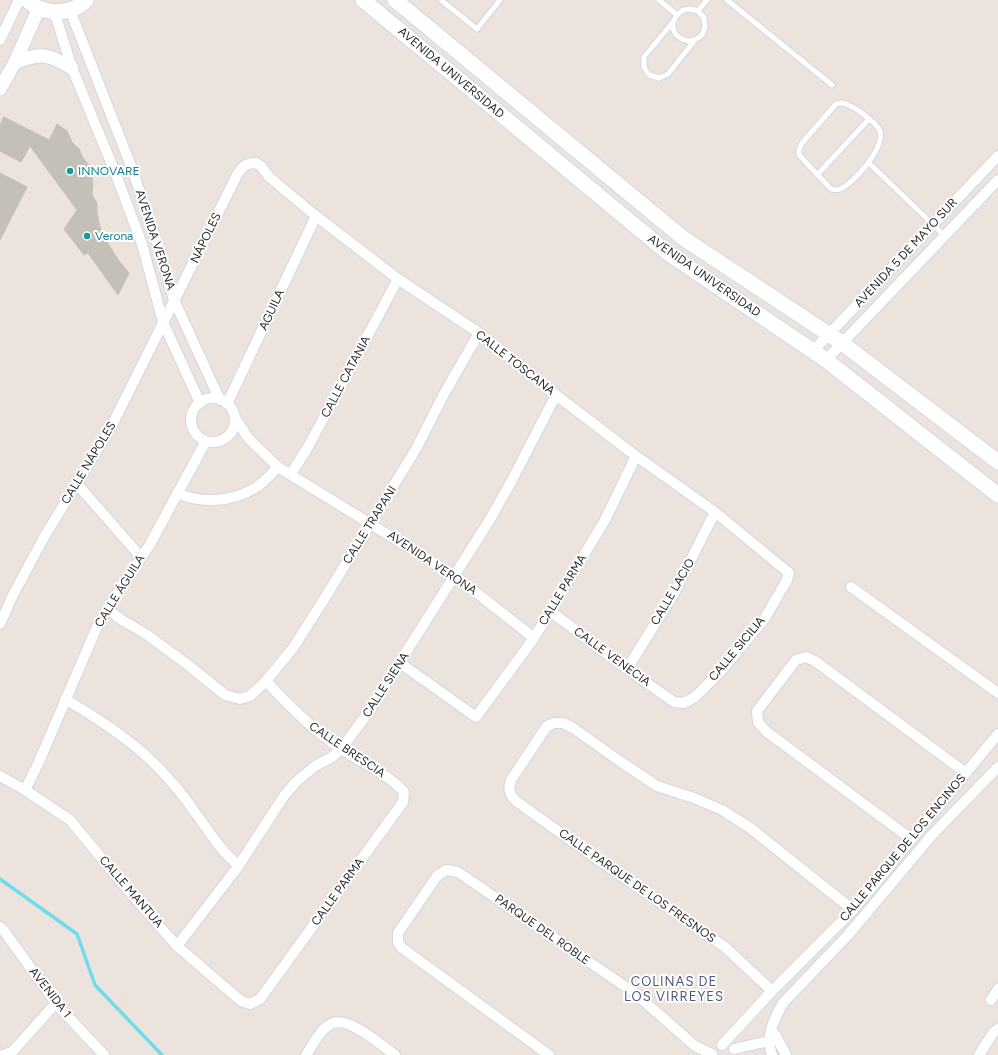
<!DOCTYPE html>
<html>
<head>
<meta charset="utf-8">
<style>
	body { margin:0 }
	canvas { display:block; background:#ece3dc }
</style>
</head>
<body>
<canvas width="998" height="1055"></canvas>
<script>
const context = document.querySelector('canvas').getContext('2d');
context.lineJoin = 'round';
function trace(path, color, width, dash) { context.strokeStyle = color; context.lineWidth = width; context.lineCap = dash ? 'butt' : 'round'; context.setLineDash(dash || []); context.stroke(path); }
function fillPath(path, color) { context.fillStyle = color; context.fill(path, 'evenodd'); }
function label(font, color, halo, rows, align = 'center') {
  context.font = font + ' Figtree,sans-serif'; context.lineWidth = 4; context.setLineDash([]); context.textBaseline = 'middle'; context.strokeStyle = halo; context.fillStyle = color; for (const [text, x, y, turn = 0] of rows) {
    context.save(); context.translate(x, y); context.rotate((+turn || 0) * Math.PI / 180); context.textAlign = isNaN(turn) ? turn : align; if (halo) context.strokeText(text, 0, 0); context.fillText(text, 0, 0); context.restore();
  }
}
const stream = new Path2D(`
	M 0,879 L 77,934 L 95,985 L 162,1055`);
const building = new Path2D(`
	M 4,117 L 49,140 L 57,124 L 67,131 L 72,142 L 79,149 L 83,158 L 89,165 L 93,182 L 92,195 L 97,203 L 97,212 L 100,227 L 107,242 L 119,261 L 129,273 L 118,295 L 88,253 L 84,255 L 64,229 L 77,210 L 30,146 L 21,162 L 0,151 L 0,126 Z
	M 0,173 L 27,187 L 0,240 Z`);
const service = new Path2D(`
	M 441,0 L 477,29 L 500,0
	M 659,0 L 677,15
	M 727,0 L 832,85
	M 698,11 L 707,0
	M 673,22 L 644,57 L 644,67 L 649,75 L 659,78 L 668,74 L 695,40 L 702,35 L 705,27 L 704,18 L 698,11 L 691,9 L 683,10 L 677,15 L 673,22 L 673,29 L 676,35 L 682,39 L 688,41 L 695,40
	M 842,103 C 850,104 856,109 863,114 C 868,118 877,124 880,131 C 885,148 854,183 840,189 C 837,190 834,190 831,189 L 799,155 L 799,150 L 802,143 L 836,104 Z
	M 869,163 L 945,236
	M 817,175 L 869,119`);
const minor = new Path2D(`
	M 70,10 L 131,166 L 156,239 L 174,300 L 220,400
	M 54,11 L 72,68 L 115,172 L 142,244 L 163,322 L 200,403
	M 0,40 L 19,0
	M 813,351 L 998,156
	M 826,360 L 998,180
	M191 420a22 22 0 1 1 44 0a22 22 0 1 1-44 0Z
	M 227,404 L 316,216
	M 235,418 L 249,439 L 278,467 L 455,576 L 534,638
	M 291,474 L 308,447 L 398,279
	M 77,484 L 141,557
	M 177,493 C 201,504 232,502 255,488 C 264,483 271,474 278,467
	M 851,587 L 998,693
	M 107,609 L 122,620 L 146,634 L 188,665 L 225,695 L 240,699 L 250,696 L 266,681 L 293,648 L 323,601 L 416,449 L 444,394 L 479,333
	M 0,624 L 12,597 L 43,539 L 112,425 L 237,175 C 242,166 246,163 256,163 L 261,166 L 269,177 L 316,216 L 398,279 L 479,333 L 556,395 L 636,456 L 715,512 L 789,573 L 787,580 L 765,618 L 721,671 L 695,697 L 684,703 L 674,702 L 627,669 L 550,611
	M 400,663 L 476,717 L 534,638 L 605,520 L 636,456
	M 627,669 L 673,595 L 715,512
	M 65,699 C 102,721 139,745 167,777 C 177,788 186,799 194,811 C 208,829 220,851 238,865
	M 0,776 L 25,790 L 70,820 L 127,889 L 177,946 L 241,1001 L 250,1004 L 260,999 L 403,802 L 404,792 C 387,773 362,763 341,749 C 313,730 289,706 266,681
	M 25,790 L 38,764 L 97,627 L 124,582 L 149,546 L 206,441
	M 911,839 L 767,732 L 758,722 L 757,711 L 796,660 L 806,657 L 815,661 L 966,773
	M 0,927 L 4,931 L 59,1007 L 104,1055
	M 177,946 L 237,868 L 284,796 L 296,782 L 315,766 L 332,757 L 341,749 L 365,717 L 489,521 L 511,482 L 556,395
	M 772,991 L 725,947 L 601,862 L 516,801 C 509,794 508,789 511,780 L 547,726 L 554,723 L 563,723 L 573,728 L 621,762 L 657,786 L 694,798 L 722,810 L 749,827 L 853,910
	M 991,1000 L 998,989
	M 775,1034 L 786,1055
	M 722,1045 L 772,991 L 853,910 L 998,734
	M 734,1049 L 777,1039
	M 3,1055 L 12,1052 L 56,1003
	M 306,1055 C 313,1045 320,1029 331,1024 C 348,1015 381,1045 395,1055
	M 549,1055 L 402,948 L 398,942 L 398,933 L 437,876 L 446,870 L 458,872 L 636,994 L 695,1046 L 712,1054
	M 772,1055 C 765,1037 774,1019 783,1003 L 848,935 L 932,835 L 998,767
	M 979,1055 L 993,1033 L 998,1029`);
const tertiary = new Path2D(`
	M 15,62 C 42,53 47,53 72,68
	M 0,89 L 15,62 L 39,8`);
const secondary = new Path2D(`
	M 27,0 C 42,15 71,16 86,0
	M 363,0 L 668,253 L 826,360 L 998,495
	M 395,0 L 683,238 L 842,343 L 998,462`);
const markers = [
	[70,171,4,"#0f9aa8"],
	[87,236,4,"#0f9aa8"]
];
const streetNames = [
	["AVENIDA UNIVERSIDAD",451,73,40],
	["NÁPOLES",206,238,-64],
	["AVENIDA VERONA",155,240,72],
	["AVENIDA 5 DE MAYO SUR",906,253,-47],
	["AVENIDA UNIVERSIDAD",704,276,35],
	["AGUILA",272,310,-65],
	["CALLE TOSCANA",515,363,38],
	["CALLE CATANIA",346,377,-62],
	["CALLE NÁPOLES",89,463,-59],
	["CALLE TRAPANI",370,525,-58],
	["AVENIDA VERONA",432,563,34],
	["CALLE PARMA",563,590,-59],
	["CALLE ÁGUILA",120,591,-58],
	["CALLE LACIO",673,592,-60],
	["CALLE SICILIA",737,649,-50],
	["CALLE VENECIA",612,657,36],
	["CALLE SIENA",386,685,-57],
	["CALLE BRESCIA",347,750,34],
	["CALLE PARQUE DE LOS ENCINOS",903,848,-50],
	["CALLE PARQUE DE LOS FRESNOS",637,886,35],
	["CALLE MANTUA",131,892,49],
	["CALLE PARMA",338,892,-54],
	["PARQUE DEL ROBLE",542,930,35],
	["AVENIDA 1",50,993,52]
];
const cultureNames = [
	["INNOVARE",78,171],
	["Verona",95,236]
];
const neighbourhoodNames = [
	["COLINAS DE",674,982],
	["LOS VIRREYES",674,997]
];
trace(stream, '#6edcef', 3.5);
fillPath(building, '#c4bfb7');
trace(building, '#c8bfb6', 1);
trace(service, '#d1d7e3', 7);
trace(minor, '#d1d7e3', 12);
trace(tertiary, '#d1d7e3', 15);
trace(secondary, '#d1d7e3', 17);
trace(service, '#fff', 5);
trace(minor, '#fff', 10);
trace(tertiary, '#fff', 13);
trace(secondary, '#fff', 15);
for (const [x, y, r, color] of markers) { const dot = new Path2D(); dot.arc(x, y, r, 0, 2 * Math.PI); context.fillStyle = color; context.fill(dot); trace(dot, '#fff', 1.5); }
label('12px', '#2a2a2a', '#fff', streetNames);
label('12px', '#0d838f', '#fff', cultureNames, 'left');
context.letterSpacing = '1px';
label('13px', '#4a587b', '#fff', neighbourhoodNames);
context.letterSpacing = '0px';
</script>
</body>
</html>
